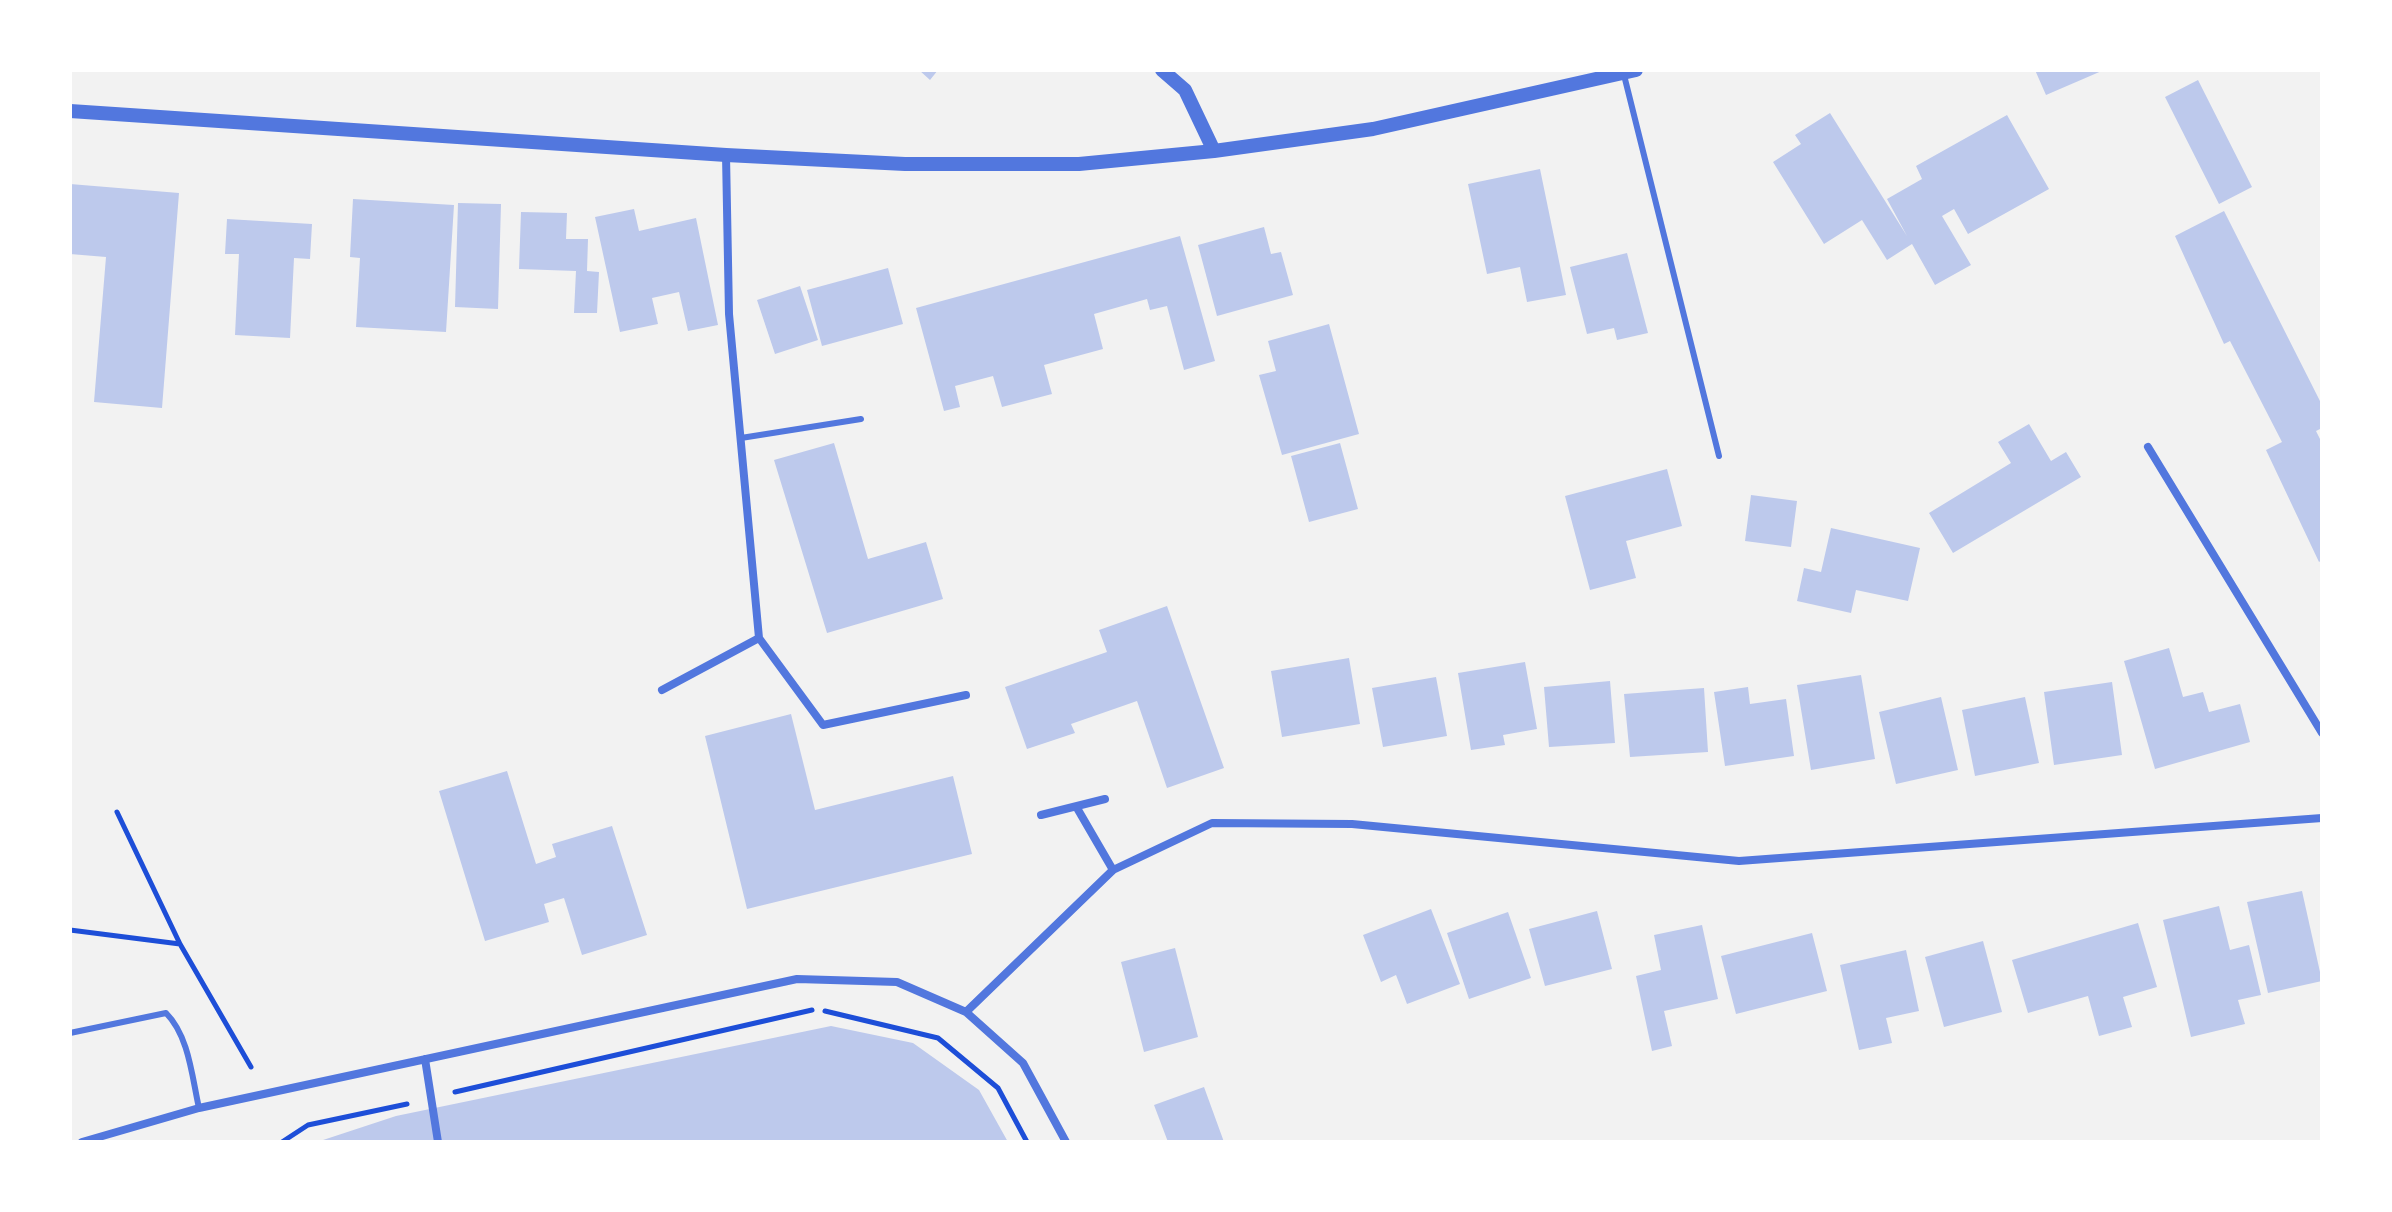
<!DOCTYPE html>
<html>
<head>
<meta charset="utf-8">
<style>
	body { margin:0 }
	#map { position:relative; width:2392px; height:1212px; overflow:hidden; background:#f2f2f2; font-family:"Fira Sans Condensed",sans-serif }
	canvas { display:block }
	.frame { position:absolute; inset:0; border:72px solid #fff; pointer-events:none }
</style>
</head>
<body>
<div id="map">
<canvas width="2392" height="1212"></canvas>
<div class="frame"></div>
</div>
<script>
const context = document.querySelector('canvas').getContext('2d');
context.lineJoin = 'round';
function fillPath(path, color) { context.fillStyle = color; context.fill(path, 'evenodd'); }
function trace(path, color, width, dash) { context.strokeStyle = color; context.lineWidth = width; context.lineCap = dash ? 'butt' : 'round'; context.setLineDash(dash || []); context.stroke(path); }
const building = new Path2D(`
	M 919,70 L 938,70 L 930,80 Z
	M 2035,70 L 2104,70 L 2046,95 Z
	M 2198,80 L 2252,187 L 2219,204 L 2165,97 Z
	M 1830,113 L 1907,236 L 1887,199 L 1922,179 L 1916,166 L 2007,115 L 2049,189 L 1968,234 L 1954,209 L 1942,216 L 1971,265 L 1935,285 L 1912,244 L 1887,260 L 1862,220 L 1824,244 L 1773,162 L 1801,144 L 1795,135 Z
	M 1540,169 L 1566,295 L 1527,302 L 1520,267 L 1487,274 L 1468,184 Z
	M 70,184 L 179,193 L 162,408 L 94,402 L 106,257 L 70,254 Z
	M 353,199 L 454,205 L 446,332 L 356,327 L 360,258 L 350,257 Z
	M 458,203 L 501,204 L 498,309 L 455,307 Z
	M 634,209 L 639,231 L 696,218 L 718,325 L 688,331 L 679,292 L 652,298 L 658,324 L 620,332 L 595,217 Z
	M 2224,211 L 2322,405 L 2322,428 L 2316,431 L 2322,443 L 2322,560 L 2319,562 L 2266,450 L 2282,442 L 2230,341 L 2224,344 L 2175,236 Z
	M 521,212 L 567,213 L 566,239 L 588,239 L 587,271 L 599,272 L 597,313 L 574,313 L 576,271 L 519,269 Z
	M 227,219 L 312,224 L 310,259 L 294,258 L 290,338 L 235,335 L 239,254 L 225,254 Z
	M 1264,227 L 1271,254 L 1281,252 L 1293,295 L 1217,316 L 1198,245 Z
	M 1180,236 L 1215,361 L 1184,370 L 1167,306 L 1150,310 L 1147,299 L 1094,314 L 1103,349 L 1044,365 L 1052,394 L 1002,407 L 993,376 L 955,386 L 960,407 L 944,411 L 916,308 Z
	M 1627,253 L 1648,333 L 1617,340 L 1614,328 L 1587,334 L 1570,267 Z
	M 888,268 L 903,324 L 822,346 L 807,290 Z
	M 800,286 L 818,340 L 775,354 L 757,300 Z
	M 1329,324 L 1359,434 L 1282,455 L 1259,375 L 1276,371 L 1268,341 Z
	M 2029,424 L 2051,461 L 2066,452 L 2081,477 L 1953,553 L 1929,513 L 2011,463 L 1998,442 Z
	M 834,443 L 868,559 L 926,542 L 943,599 L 827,633 L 774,460 Z
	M 1340,443 L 1358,509 L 1309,522 L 1291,456 Z
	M 1667,469 L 1682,526 L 1626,541 L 1636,578 L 1590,590 L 1565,496 Z
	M 1751,495 L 1797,501 L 1791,547 L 1745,541 Z
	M 1831,528 L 1920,548 L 1908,601 L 1856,590 L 1851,613 L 1797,601 L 1804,568 L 1821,572 Z
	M 1167,606 L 1224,768 L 1167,788 L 1137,701 L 1071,724 L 1075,733 L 1027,749 L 1005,687 L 1107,652 L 1099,630 Z
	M 2169,648 L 2183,697 L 2203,692 L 2209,712 L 2240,704 L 2250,742 L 2155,769 L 2124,661 Z
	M 1349,658 L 1360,724 L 1282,737 L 1271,671 Z
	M 1525,662 L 1537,729 L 1503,735 L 1505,745 L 1471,750 L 1458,673 Z
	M 1861,675 L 1875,759 L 1811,770 L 1797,685 Z
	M 1436,677 L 1447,736 L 1383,747 L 1372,688 Z
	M 1610,681 L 1615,743 L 1549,747 L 1544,687 Z
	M 2112,682 L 2122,755 L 2054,765 L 2044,692 Z
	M 1748,687 L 1750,704 L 1786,699 L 1794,756 L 1725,766 L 1714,692 Z
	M 1704,688 L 1708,752 L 1630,757 L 1624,694 Z
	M 1941,697 L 1958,770 L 1896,784 L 1879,712 Z
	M 2025,697 L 2039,763 L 1975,776 L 1962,710 Z
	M 791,714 L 815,810 L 953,776 L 972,854 L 747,909 L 705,736 Z
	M 507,771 L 536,864 L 556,857 L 552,844 L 612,826 L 647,935 L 582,955 L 564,898 L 544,904 L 549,922 L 485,941 L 439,791 Z
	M 2302,891 L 2322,981 L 2268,993 L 2247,902 Z
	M 2219,906 L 2230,950 L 2249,945 L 2261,995 L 2238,1000 L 2245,1024 L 2191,1037 L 2163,920 Z
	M 1431,909 L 1460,984 L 1407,1004 L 1396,975 L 1381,982 L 1363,935 Z
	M 1597,911 L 1612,969 L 1545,986 L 1529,929 Z
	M 1508,912 L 1531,978 L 1469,999 L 1447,933 Z
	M 2138,923 L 2157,987 L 2123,997 L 2132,1027 L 2099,1036 L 2088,996 L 2028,1013 L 2012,960 Z
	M 1702,925 L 1718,999 L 1664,1011 L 1672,1046 L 1652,1051 L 1636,976 L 1661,970 L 1654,935 Z
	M 1812,933 L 1827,991 L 1736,1014 L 1721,956 Z
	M 1983,941 L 2002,1012 L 1944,1027 L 1925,957 Z
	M 1175,948 L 1198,1037 L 1144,1052 L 1121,962 Z
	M 1906,950 L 1919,1011 L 1886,1018 L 1892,1043 L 1859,1050 L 1840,965 Z
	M 831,1026 L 913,1043 L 979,1090 L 1008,1142 L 317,1142 L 396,1116 Z
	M 1204,1087 L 1224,1142 L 1168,1142 L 1154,1105 Z`);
const path = new Path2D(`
	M 117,812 L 180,944
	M 70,930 L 180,944 L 251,1067
	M 825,1011 L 938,1038 L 998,1088 L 1027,1142
	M 455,1092 L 812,1010
	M 282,1142 L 308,1125 L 407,1104`);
const service = new Path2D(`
	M 1624,75 L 1719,456
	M 741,438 L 861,419
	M 70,1033 L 166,1013 C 189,1036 192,1077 199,1108`);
const minor = new Path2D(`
	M 726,155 L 729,314 L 759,638 L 823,725 L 966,695
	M 2148,447 L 2322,733
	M 662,690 L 759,638
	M 1077,808 L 1113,870
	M 1041,815 L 1105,799
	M 966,1012 L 1113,870 L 1212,823 L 1352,824 L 1739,861 L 2322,818
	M 425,1059 L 438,1142
	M 82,1142 L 199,1108 L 797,979 L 897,982 L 966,1012 L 1023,1063 L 1066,1142`);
const tertiary = new Path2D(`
	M 1162,70 L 1185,90 L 1214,151
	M 70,111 L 726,155 L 905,164 L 1079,164 L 1214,151 L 1373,129 L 1636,70`);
fillPath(building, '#bdc9ec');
trace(path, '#1d4ed8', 5);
trace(service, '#5277de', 6);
trace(minor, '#5277de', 8);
trace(tertiary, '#5277de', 14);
</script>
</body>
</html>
